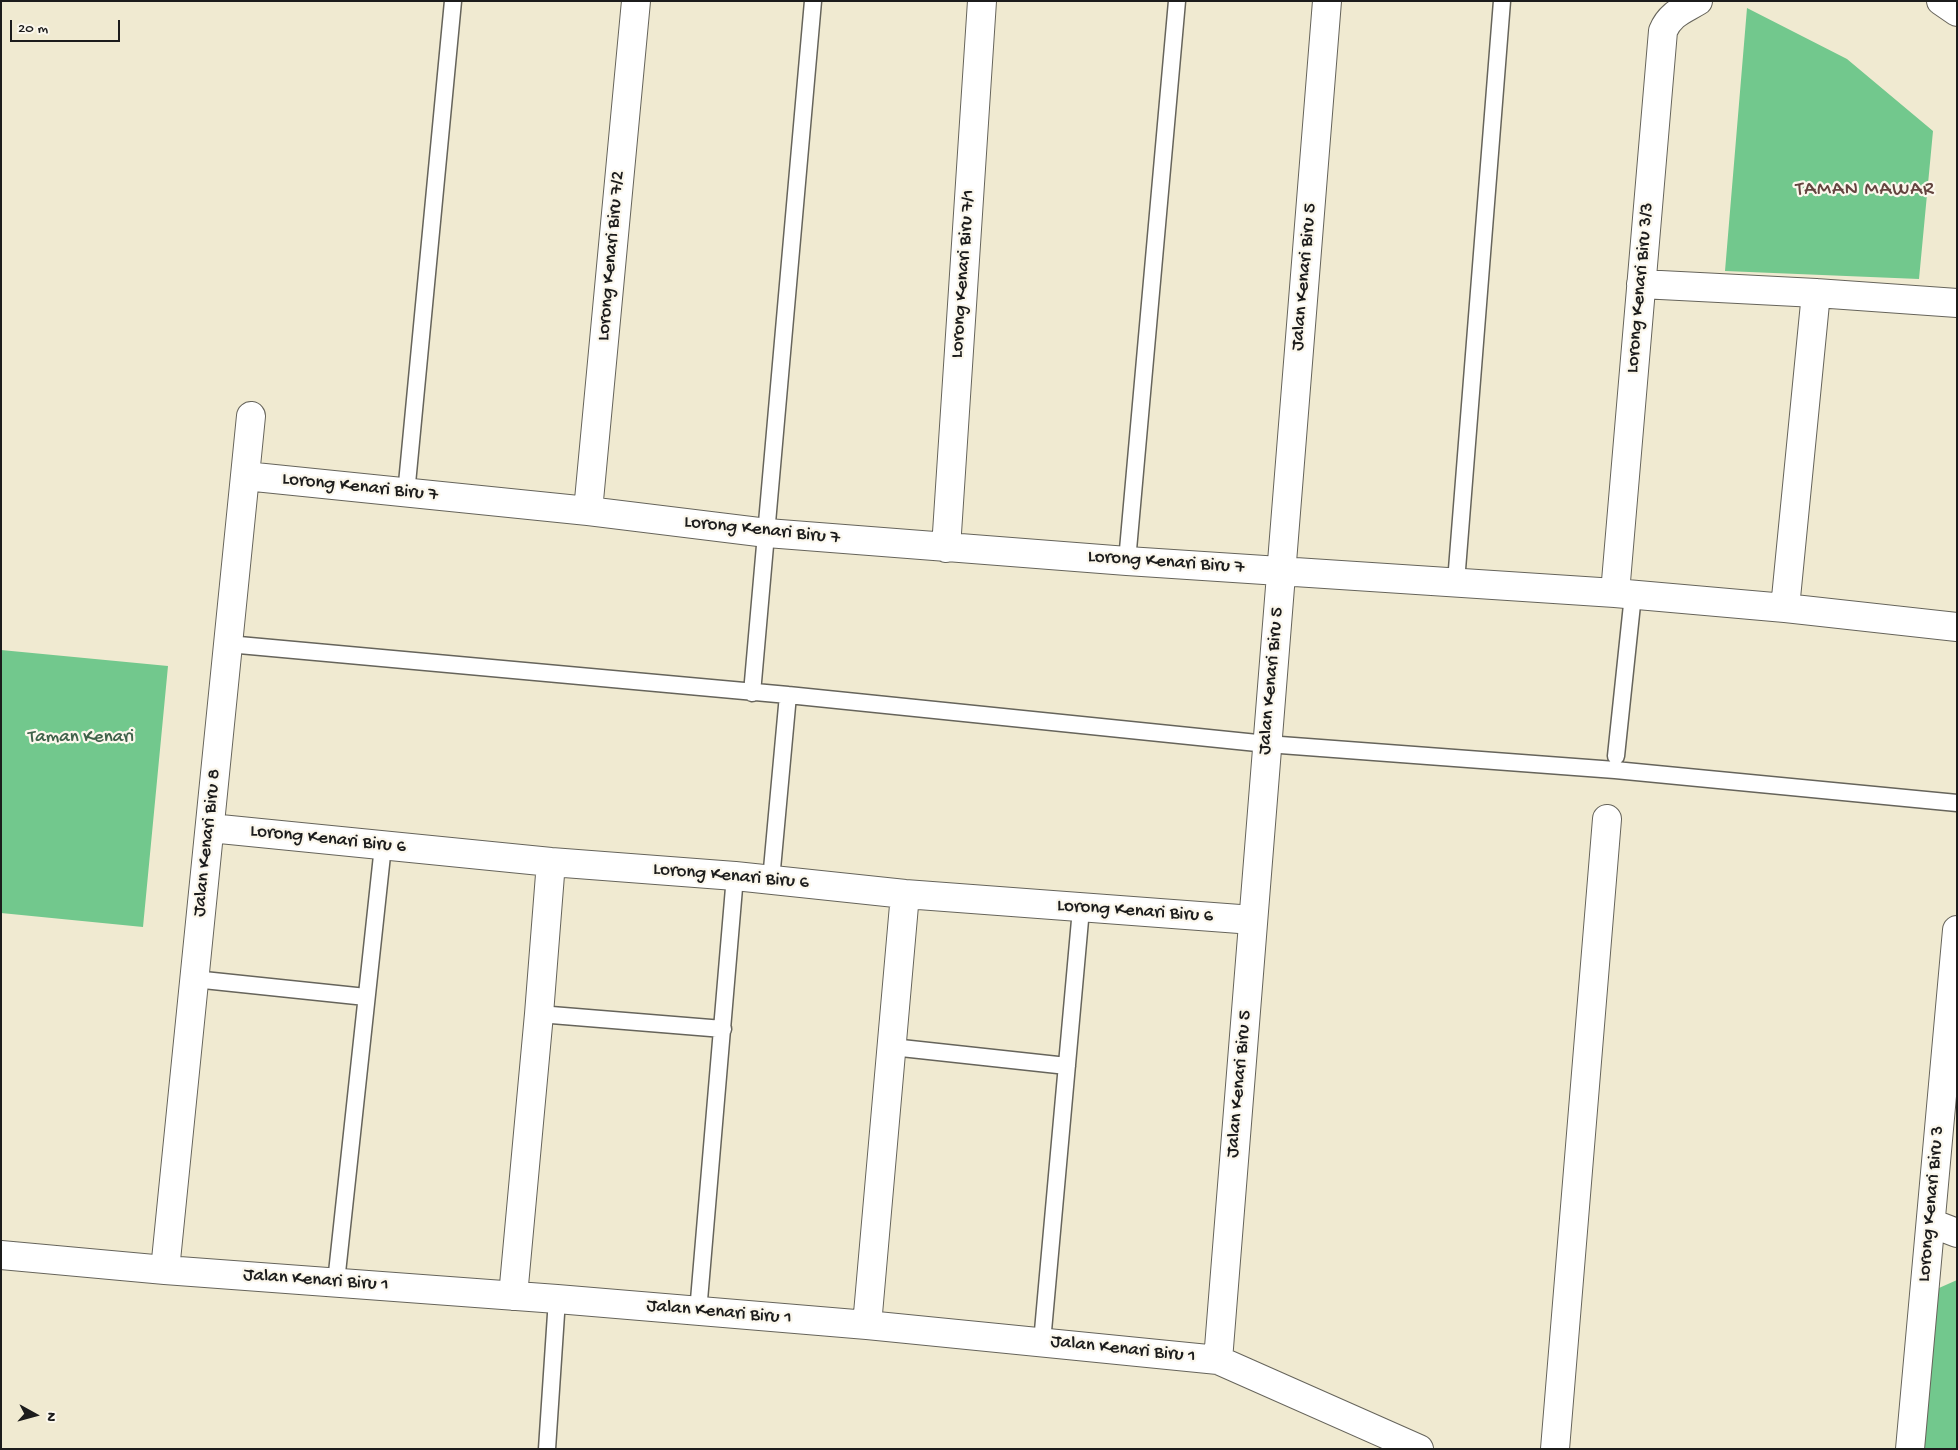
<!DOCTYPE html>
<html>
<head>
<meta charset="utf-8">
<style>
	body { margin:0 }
	#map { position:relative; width:1958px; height:1450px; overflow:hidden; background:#f0ead1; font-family:"Gochi Hand",sans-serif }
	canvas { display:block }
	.frame { position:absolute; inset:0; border:2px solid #1c1c1c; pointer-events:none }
	.north { position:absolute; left:10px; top:1390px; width:50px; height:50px; -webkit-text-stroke:4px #fbf7ec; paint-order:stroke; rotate:97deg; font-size:14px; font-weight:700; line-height:20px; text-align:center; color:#1c1c1c }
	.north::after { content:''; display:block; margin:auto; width:18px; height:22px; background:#1c1c1c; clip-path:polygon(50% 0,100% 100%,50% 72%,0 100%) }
	.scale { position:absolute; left:10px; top:20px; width:110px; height:22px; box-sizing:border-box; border:2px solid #1c1c1c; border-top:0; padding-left:6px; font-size:15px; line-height:18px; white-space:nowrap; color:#1c1c1c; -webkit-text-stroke:4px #fbf7ec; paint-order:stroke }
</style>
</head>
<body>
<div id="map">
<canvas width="1958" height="1450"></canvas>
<div class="frame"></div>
<div class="north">N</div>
<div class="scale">20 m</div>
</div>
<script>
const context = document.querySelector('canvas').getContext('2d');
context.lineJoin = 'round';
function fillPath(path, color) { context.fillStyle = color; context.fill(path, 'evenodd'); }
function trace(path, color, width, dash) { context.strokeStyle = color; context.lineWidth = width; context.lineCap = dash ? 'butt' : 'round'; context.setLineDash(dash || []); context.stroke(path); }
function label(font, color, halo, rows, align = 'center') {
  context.font = font + ' "Gochi Hand",sans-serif'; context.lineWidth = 4.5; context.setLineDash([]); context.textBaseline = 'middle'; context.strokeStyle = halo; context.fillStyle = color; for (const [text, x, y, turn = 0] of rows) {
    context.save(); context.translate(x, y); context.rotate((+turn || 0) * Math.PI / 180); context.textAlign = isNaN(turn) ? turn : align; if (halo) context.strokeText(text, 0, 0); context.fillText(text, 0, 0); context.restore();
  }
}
const green = new Path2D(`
	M 1747,8 L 1847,59 L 1933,131 L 1919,279 L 1725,271 Z
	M 1,650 L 168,666 L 143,927 L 1,913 Z
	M 1957,1280 L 1957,1449 L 1922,1449 L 1939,1288 Z`);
const lane = new Path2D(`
	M 406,494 L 453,1
	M 1127,561 L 1177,1
	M 1456,582 L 1502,1
	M 228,644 L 788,695 L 1267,744 L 1615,770 L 1957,803
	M 752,693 L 813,1
	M 1616,756 L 1633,595
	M 771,880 L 788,695
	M 194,979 L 366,997
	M 539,1014 L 723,1029
	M 892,1047 L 1067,1066
	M 336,1282 L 383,846
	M 698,1312 L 735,876
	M 1042,1342 L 1081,909
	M 547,1449 L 557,1299`);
const street = new Path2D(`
	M 1941,1 L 1957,12
	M 1641,284 L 1816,293 L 1957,303
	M 245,476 L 588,511 L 767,533 L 1127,561 L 1615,593 L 1785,608 L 1957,627
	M 588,511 L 636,1
	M 946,548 L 982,1
	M 1615,593 L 1663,31 C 1670,14 1683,10 1698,1
	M 1785,608 L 1816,293
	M 210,828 L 551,862 L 735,876 L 905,894 L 1253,920
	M 1931,1223 L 1957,1233
	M 1,1255 L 165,1270 L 557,1299 L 867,1325 L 1218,1360 L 1419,1449
	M 165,1270 L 251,416
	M 513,1296 L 539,1014 L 551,862
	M 867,1325 L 905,894
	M 1218,1360 L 1327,1
	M 1555,1449 L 1607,819
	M 1910,1449 L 1957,930`);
const streetNames = [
	["Lorong Kenari Biru 7/2",612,256,-85],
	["Lorong Kenari Biru 7/1",964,274,-86],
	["Jalan Kenari Biru 5",1305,277,-85],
	["Lorong Kenari Biru 3/3",1641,288,-85],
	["Lorong Kenari Biru 7",360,488,6],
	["Lorong Kenari Biru 7",762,531,6],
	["Lorong Kenari Biru 7",1166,563,4],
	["Jalan Kenari Biru 5",1272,681,-85],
	["Lorong Kenari Biru 6",328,840,6],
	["Jalan Kenari Biru 8",208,843,-84],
	["Lorong Kenari Biru 6",731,877,5],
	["Lorong Kenari Biru 6",1135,912,4],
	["Jalan Kenari Biru 5",1240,1084,-85],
	["Lorong Kenari Biru 3",1932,1204,-85],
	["Jalan Kenari Biru 1",316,1281,4],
	["Jalan Kenari Biru 1",719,1313,5],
	["Jalan Kenari Biru 1",1123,1350,6]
];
const parkNames = [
	["Taman Kenari",81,738]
];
const neighbourhoodNames = [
	["TAMAN MAWAR",1865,191]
];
fillPath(green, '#72c88d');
trace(lane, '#66645b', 19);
trace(street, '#66645b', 30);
trace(lane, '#fff', 16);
trace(street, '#fff', 28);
label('19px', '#1c1c1c', '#fbf7ec', streetNames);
label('19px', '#3e6149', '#fbf7ec', parkNames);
context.letterSpacing = '1px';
label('20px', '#63443f', '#fbf7ec', neighbourhoodNames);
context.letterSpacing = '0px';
</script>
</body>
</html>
